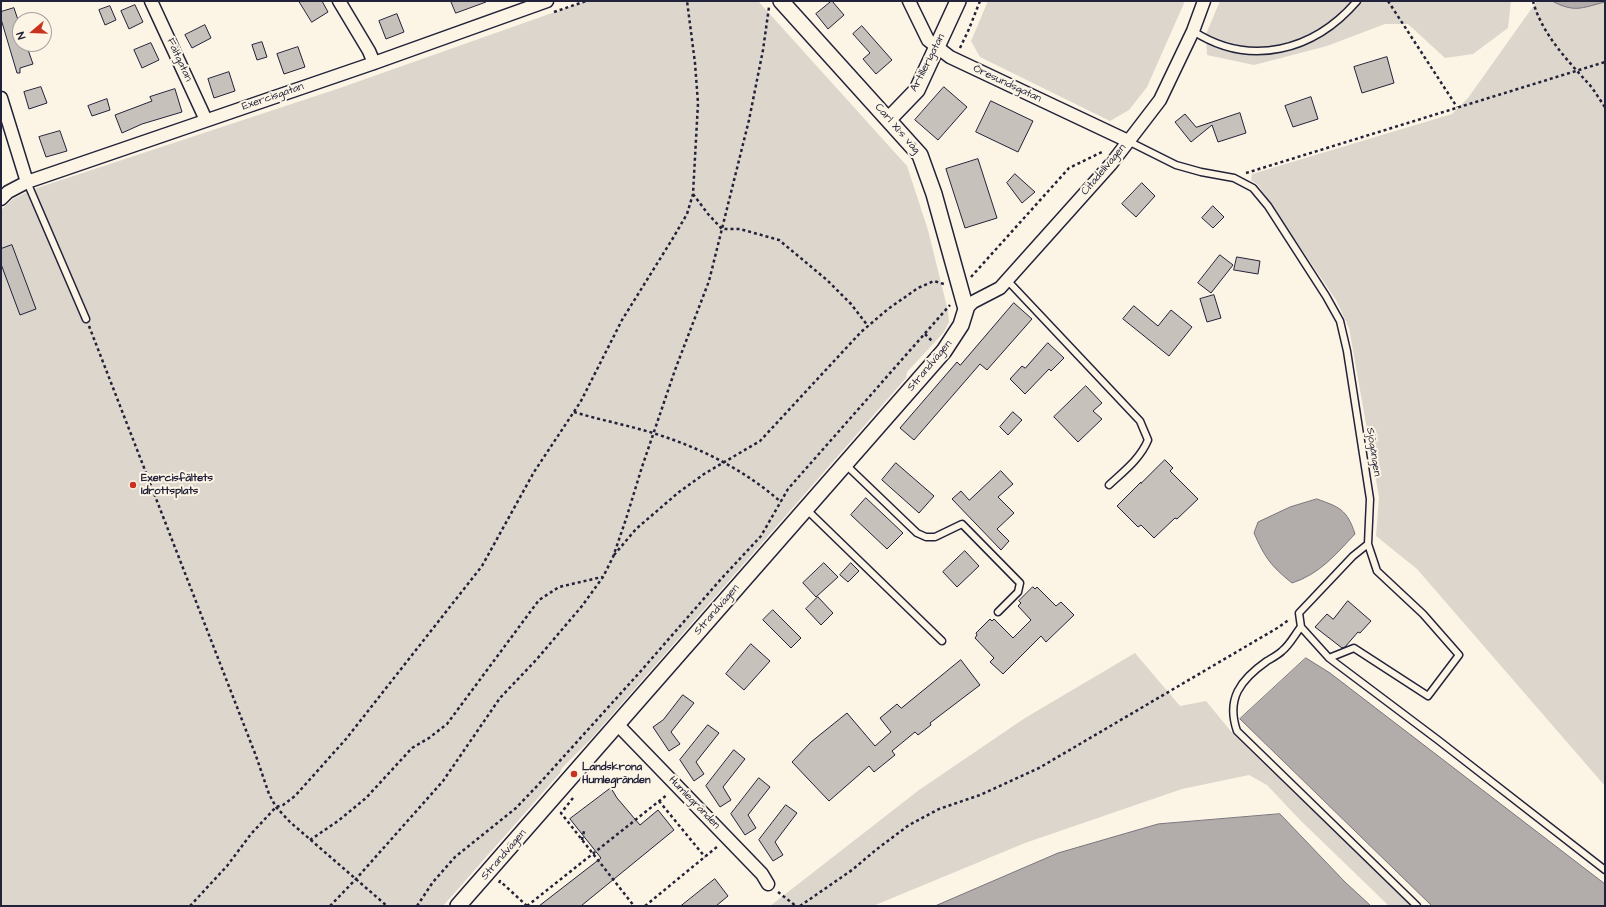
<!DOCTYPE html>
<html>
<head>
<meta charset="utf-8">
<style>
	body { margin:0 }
	#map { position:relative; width:1606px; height:907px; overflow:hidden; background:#fcf5e5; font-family:"Architects Daughter",sans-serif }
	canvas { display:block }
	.frame { position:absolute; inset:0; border:2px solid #22223b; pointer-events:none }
	.north { position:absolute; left:12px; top:12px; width:40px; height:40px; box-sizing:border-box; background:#fcf5e5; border:1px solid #a5a1a1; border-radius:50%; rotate:251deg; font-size:11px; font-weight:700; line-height:16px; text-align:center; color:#22223b }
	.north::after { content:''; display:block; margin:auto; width:14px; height:18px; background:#c8321e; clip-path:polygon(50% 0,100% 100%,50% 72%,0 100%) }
</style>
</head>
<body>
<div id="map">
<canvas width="1606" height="907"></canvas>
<div class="frame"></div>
<div class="north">N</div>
</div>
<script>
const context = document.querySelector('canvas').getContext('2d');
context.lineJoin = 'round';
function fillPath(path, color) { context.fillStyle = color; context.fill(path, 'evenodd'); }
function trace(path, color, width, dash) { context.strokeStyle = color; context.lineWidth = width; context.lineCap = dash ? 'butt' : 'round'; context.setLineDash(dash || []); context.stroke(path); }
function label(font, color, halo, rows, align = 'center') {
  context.font = font + ' "Architects Daughter",sans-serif'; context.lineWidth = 4; context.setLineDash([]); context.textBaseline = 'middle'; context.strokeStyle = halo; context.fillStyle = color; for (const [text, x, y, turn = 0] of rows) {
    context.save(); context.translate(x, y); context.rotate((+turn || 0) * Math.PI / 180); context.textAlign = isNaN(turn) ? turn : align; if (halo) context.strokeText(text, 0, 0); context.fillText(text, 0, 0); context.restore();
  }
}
const green = new Path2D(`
	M 586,1 L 758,1 L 907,166 L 928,230 L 948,311 L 949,322 L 944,332 L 907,372 L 906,378 L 590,740 L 562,768 L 560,773 L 443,906 L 1,906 L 1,210 L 13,199 L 31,190 L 340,88 Z
	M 988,1 L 1185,1 L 1147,87 L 1129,110 L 1110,121 L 980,57 L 971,41 Z
	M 1220,1 L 1511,1 L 1508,28 L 1473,54 L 1445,58 L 1408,24 L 1385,24 L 1327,46 L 1254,65 L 1207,55 L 1206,34 Z
	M 1537,1 L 1605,1 L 1605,786 L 1417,569 L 1376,536 L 1379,497 L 1349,328 L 1336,300 L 1258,185 L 1251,180 L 1252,174 L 1452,114 L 1468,98 Z
	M 1135,653 L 1180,706 L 1206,701 L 1234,735 L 1411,906 L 1389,906 L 1300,820 L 1267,785 L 1249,775 L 1182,789 L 1025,843 L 873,906 L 770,906 L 919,790 L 1025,718 Z`);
const water = new Path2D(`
	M 1552,1 L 1605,1 L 1605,2 C 1581,8 1575,13 1552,1 Z
	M 1317,499 C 1339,507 1347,509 1355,534 C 1336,554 1320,574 1292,583 C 1271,566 1265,558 1254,533 L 1258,522 L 1290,507 Z
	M 1306,658 L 1330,673 L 1605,884 L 1605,906 L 1432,906 L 1240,719 Z
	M 1280,814 L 1345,882 L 1371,906 L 935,906 L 1058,853 L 1158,824 Z`);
const building = new Path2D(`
	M 299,1 L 322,1 L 328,12 L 312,22 Z
	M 451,1 L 485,1 L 486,2 L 456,13 Z
	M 832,1 L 844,15 L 828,29 L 816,14 Z
	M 135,5 L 143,22 L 129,29 L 121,11 Z
	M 110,6 L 116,20 L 105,25 L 99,10 Z
	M 14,8 L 20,26 L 20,44 L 26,44 L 33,64 L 20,68 L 20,73 L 17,73 L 1,19 L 1,12 Z
	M 397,14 L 404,32 L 386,39 L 379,21 Z
	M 205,25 L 211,38 L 192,48 L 185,35 Z
	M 862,26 L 892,60 L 876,74 L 863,59 L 870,53 L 853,34 Z
	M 262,42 L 267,57 L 257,60 L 252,45 Z
	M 151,43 L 159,60 L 142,68 L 134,50 Z
	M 298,47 L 305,67 L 284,74 L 277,54 Z
	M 1387,57 L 1394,83 L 1362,93 L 1354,67 Z
	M 229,72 L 235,91 L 214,98 L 208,79 Z
	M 41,87 L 47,103 L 29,109 L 24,92 Z
	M 944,87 L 967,107 L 938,140 L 915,120 Z
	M 175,89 L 182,112 L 142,124 L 122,133 L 115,115 L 152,101 L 150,97 Z
	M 1311,97 L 1318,119 L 1293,127 L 1285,106 Z
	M 107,99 L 110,110 L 92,116 L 88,106 Z
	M 991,101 L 1033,121 L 1018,152 L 976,132 Z
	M 1240,113 L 1246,133 L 1218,142 L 1212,125 L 1191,142 L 1175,122 L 1185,114 L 1196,127 Z
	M 60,131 L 67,151 L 46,157 L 39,137 Z
	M 978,159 L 997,218 L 965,228 L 946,169 Z
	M 1015,174 L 1035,192 L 1022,203 L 1007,183 Z
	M 1142,183 L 1155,196 L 1136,217 L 1122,204 Z
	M 1213,206 L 1224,217 L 1213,228 L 1202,218 Z
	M 12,245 L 36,309 L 20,315 L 1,264 L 1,249 Z
	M 1220,255 L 1233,265 L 1211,293 L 1198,283 Z
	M 1237,257 L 1260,261 L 1258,274 L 1234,270 Z
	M 1214,295 L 1221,318 L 1207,322 L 1200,299 Z
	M 1014,303 L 1032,319 L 987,370 L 980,364 L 914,440 L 900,428 L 957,362 L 960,365 Z
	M 1134,306 L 1158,326 L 1171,310 L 1192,327 L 1169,356 L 1123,319 Z
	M 1048,343 L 1064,358 L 1051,371 L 1049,369 L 1025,394 L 1010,379 L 1022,366 L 1025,368 Z
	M 1086,386 L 1102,403 L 1093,411 L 1102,419 L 1078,442 L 1054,417 Z
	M 1013,412 L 1022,420 L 1008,435 L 1000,427 Z
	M 1165,460 L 1173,468 L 1170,471 L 1198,499 L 1177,519 L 1175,518 L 1154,538 L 1141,525 L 1138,527 L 1117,506 L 1141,482 L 1141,483 Z
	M 896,463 L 934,496 L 919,513 L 882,480 Z
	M 1001,471 L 1013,484 L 998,497 L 1014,513 L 997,529 L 1009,541 L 1001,550 L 952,499 L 961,491 L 969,500 Z
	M 866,498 L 903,533 L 887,549 L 851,515 Z
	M 965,551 L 979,566 L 957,587 L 943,572 Z
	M 824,563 L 838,577 L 816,597 L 803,583 Z
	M 851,563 L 859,571 L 848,582 L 840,575 Z
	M 1033,587 L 1035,589 L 1037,587 L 1056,606 L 1061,602 L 1074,615 L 1046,642 L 1041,636 L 1003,674 L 990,662 L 994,658 L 975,638 L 977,635 L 976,633 L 990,619 L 992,621 L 994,619 L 1013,638 L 1031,620 L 1018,606 L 1021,603 L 1019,601 Z
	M 818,597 L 833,613 L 821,625 L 806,609 Z
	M 1348,601 L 1371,621 L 1360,633 L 1358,632 L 1345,647 L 1342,648 L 1315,627 L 1327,614 L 1333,619 Z
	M 773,610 L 801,638 L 791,648 L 763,620 Z
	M 751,644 L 770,661 L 744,690 L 726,674 Z
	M 961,660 L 980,685 L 930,723 L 931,725 L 918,735 L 915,732 L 892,751 L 895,755 L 874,772 L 869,766 L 829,801 L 792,762 L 811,742 L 847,713 L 875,746 L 891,732 L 880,718 L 897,704 L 901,708 Z
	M 683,695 L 694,703 L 671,732 L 680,744 L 669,751 L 653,727 L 663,720 Z
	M 708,725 L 719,733 L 696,762 L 704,774 L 694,781 L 680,760 Z
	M 734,750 L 745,759 L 723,787 L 731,800 L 720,807 L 706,786 Z
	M 759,778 L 770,787 L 748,815 L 756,828 L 745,835 L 731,814 Z
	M 611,788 L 617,798 L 640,825 L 658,810 L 674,830 L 581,906 L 539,906 L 601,858 L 570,819 Z
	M 786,805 L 797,813 L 775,842 L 783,855 L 773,861 L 759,840 Z
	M 715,879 L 728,896 L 716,906 L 681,906 Z`);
const path = new Path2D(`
	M 1388,1 L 1457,107
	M 1533,1 C 1541,32 1566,59 1587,82 C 1594,89 1599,99 1605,107
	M 554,12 L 586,1
	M 960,48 L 969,29 L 980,1
	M 1246,173 L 1605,62
	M 693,194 L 708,214 L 722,229 L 740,229 L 779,240 L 827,280 L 851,304 L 868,326
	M 971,277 L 1069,168 L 1104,151
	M 89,326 L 256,756 L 269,794 L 276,807 L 290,822 L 387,906
	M 925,334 L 933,342
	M 574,412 C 600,420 627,425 653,433 C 701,448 743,469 781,502
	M 614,555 L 636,529 L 679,492 L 704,474 L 760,441 L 861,332 L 888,309 L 918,288 L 934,281 L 944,284
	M 573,798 L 561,813 L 634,906
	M 659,801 L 705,857
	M 310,840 L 338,821 L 366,798 L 412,748 L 429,738 L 447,724 L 539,600 L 559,587 L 602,577
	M 582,840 L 584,831
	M 499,883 L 500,881 L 527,906
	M 778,892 L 796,906
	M 190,906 L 227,866 L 251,834 L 276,807 L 283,805 L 295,796 L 346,739 L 482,566 L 534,472 L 581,401 L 622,320 L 673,238 L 687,214 L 693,194 L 698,103 L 695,63 L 687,1
	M 330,906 L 356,879 L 443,781 L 500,698 L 537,659 L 582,606 L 603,577 L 613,557 L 626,519 L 642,467 L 675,370 L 709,281 L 749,120 L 763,50 L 769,7
	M 417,906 L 433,882 L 455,857 L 516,808 L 538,785 L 640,672 L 721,579 L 761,536 L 788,489 L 950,305
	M 527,906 L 668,794
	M 645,906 L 718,846
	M 800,906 L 852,870 L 877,849 L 909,825 L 939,809 L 980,795 L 1039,768 L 1279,627 L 1290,619`);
const service = new Path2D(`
	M 1193,31 C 1250,68 1314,51 1357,1
	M 1128,141 L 1176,165 L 1201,172 L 1234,178 L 1253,188 L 1268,206 L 1326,296 L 1340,321 L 1347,351 L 1370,499 L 1368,544 L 1353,556 L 1299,613 L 1301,627 C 1295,634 1290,645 1282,651 C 1278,655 1272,658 1267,661 C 1240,680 1226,699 1237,731 L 1417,906
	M 27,182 L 86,319
	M 1007,280 L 1140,421 L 1148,440 C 1140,459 1124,471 1109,485
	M 845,464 L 917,533 L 926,537 L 935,537 L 962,524 L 1020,583 L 1018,592 L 998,612
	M 806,509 L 942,641
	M 1301,627 L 1329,658 L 1354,648 L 1428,696 L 1459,655 L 1423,614 L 1377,571 L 1368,544
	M 1329,658 L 1438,740 L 1605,870`);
const minor = new Path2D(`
	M 151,1 L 206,120
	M 339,1 L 369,51 L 374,63
	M 909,1 L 928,40 L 950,57 L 1128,141
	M 1,98 L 27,182
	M 1,199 L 8,192 L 27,182 L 374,63 L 547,1
	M 966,309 L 973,302 L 1000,288 L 1111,164 L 1160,100 L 1193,31 L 1204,1
	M 617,724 L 762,874 L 768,884`);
const tertiary = new Path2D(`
	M 889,119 L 917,90 L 958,1
	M 458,906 L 944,351 L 961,325 L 966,309 L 934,194 L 920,155 L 781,1`);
const markers = [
	[133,485,4,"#c8321e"],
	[574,774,4,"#c8321e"]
];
const streetNames = [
	["Fältgatan",179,60,65],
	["Artillerigatan",928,63,-63],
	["Öresundsgatan",1007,84,25],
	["Exercisgatan",273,97,-19],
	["Carl XI:s väg",897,129,49],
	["Citadellvägen",1104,170,-50],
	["Strandvägen",930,366,-50],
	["Sjögången",1373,452,81],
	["Strandvägen",717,610,-49],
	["Humlegränden",694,803,46],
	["Strandvägen",504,855,-49]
];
const poiNames = [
	["Exercisfältets",141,479],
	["Idrottsplats",141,492],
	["Landskrona",582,768],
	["Humlegränden",582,781]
];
fillPath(green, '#dcd6cc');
fillPath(water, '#b2adab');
trace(water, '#78757e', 1);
fillPath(building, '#c6c1bb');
trace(building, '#22223b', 1);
trace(service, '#22223b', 9);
trace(minor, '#22223b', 15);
trace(tertiary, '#22223b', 18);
trace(path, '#22223b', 2.5, [3, 3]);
trace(service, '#fcf5e5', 6);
trace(minor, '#fcf5e5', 12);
trace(tertiary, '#fcf5e5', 15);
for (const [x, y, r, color] of markers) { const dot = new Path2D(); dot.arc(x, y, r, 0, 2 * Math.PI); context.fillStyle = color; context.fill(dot); trace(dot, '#fcf5e5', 1.5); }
label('11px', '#22223b', '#fcf5e5', streetNames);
label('bold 11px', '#22223b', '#fcf5e5', poiNames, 'left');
</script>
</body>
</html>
